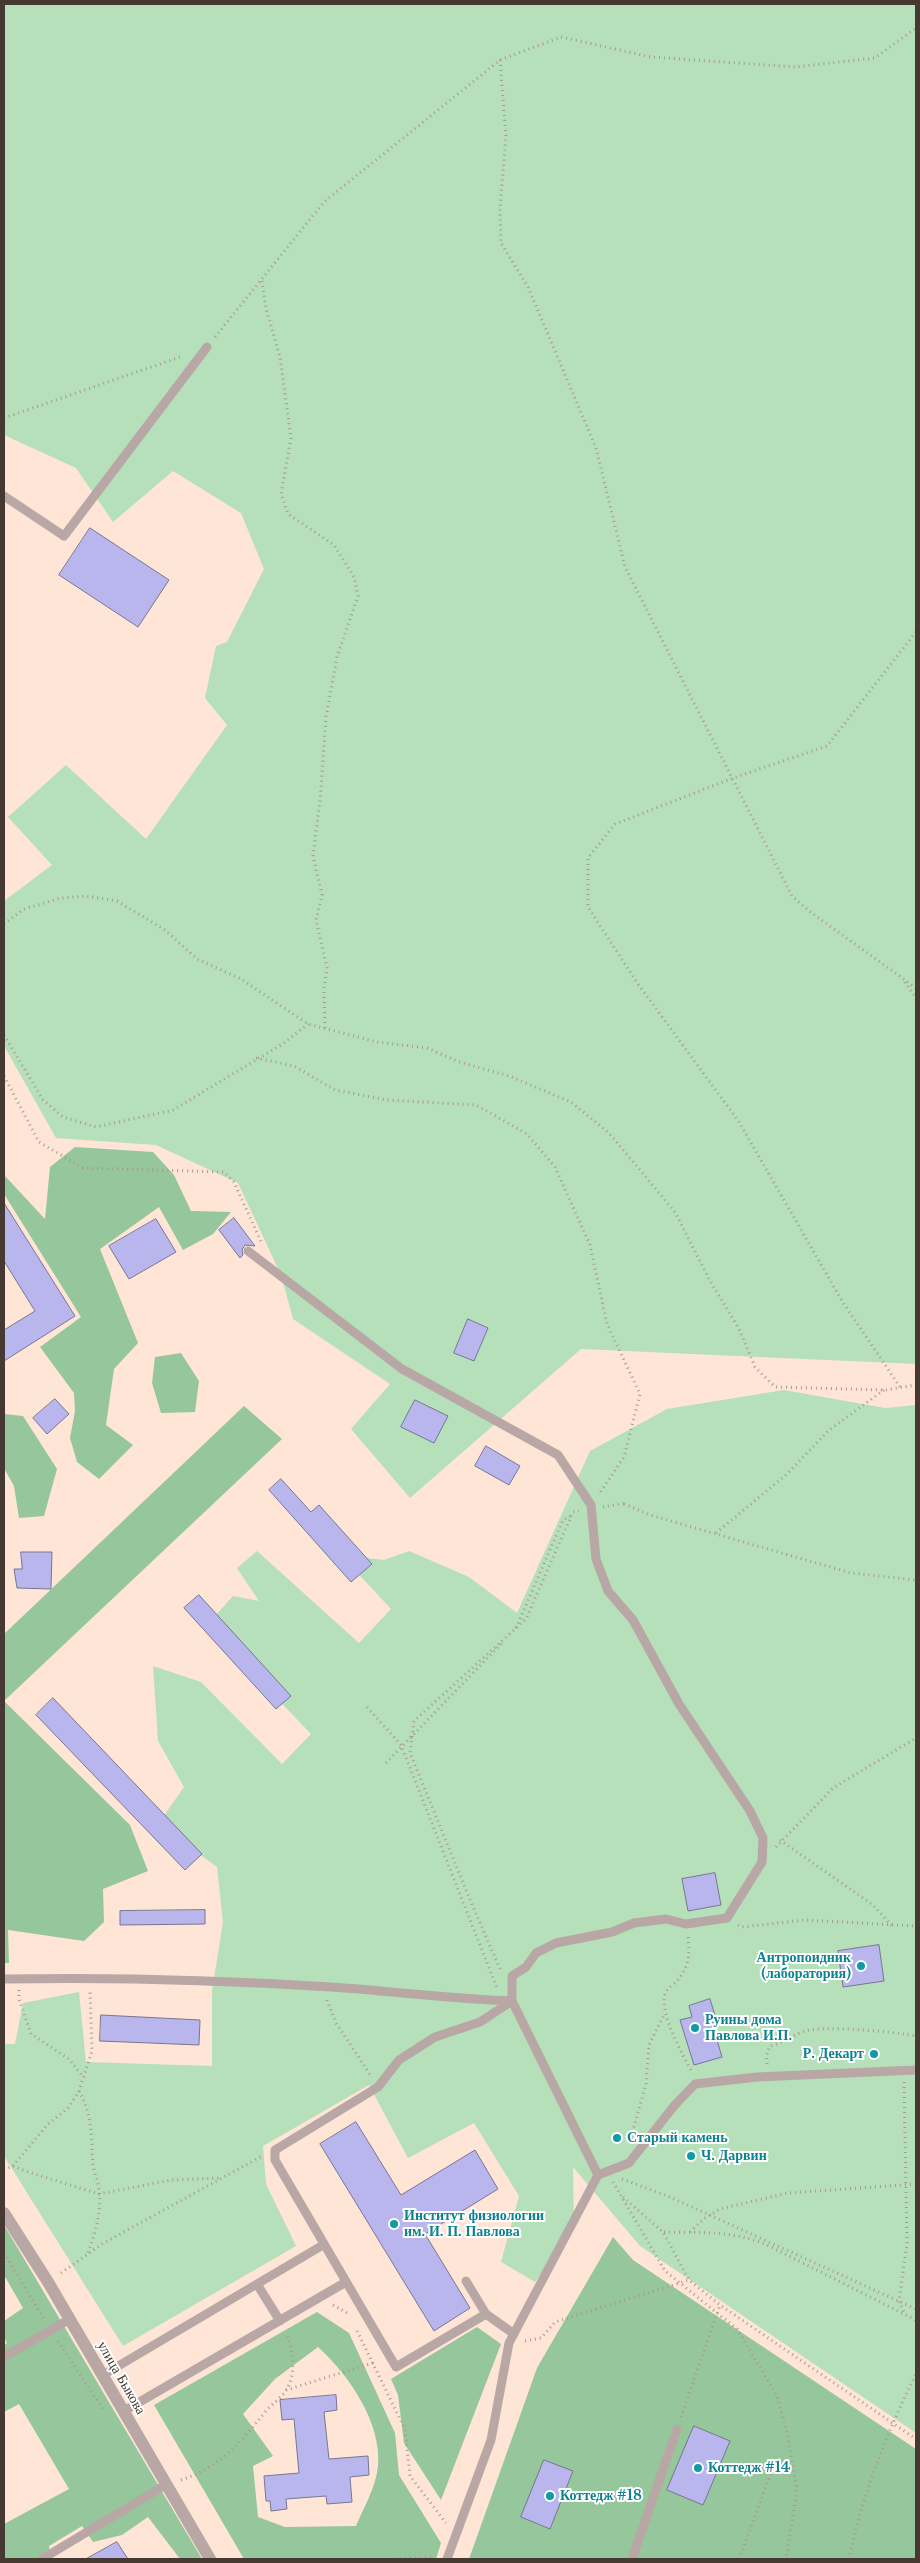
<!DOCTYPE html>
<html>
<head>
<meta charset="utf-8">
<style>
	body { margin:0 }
	#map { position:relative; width:920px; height:2563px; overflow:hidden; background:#fee5d5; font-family:"Libre Baskerville",serif }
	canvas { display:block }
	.frame { position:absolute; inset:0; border:5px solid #453931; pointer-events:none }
</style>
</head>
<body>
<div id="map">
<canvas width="920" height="2563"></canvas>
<div class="frame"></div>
</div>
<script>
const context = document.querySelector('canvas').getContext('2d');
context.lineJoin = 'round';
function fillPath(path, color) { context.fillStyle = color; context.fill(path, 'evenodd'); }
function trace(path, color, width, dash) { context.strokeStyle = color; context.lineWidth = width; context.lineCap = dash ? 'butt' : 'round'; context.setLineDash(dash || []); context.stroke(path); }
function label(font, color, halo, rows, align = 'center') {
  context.font = font + ' "Libre Baskerville",serif'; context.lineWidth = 4; context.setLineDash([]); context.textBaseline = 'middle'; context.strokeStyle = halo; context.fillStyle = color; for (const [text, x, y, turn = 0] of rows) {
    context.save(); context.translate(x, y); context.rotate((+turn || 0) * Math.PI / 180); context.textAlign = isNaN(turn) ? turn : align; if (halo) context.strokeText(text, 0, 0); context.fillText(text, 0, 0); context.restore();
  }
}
const green = new Path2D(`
	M 4,4 L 916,4 L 916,1364 L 581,1349 L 410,1498 L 351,1429 L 390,1384 L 293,1319 L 281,1275 L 238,1183 L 156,1145 L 56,1138 L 4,1046 L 4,901 L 52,865 L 8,817 L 66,765 L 146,839 L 227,725 L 205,698 L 216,646 L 227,642 L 264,569 L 241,513 L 173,471 L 113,522 L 76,468 L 4,435 Z
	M 784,1390 L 885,1408 L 916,1405 L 916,2433 L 640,2246 L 573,2167 L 574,2226 L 535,2282 L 501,2262 L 519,2196 L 474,2123 L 408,2158 L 369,2085 L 263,2146 L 266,2184 L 296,2246 L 123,2346 L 4,2156 L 4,2044 L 15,2044 L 23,2003 L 79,1992 L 86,2062 L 212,2066 L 212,1991 L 223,1922 L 217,1867 L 158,1824 L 184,1787 L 158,1741 L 153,1666 L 201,1682 L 282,1764 L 311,1734 L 207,1625 L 233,1596 L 259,1601 L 237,1568 L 257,1551 L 359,1643 L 391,1609 L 341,1555 L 384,1560 L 409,1551 L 469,1577 L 517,1613 L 590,1451 L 667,1409 Z`);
const forest = new Path2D(`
	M 75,1147 L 153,1152 L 174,1175 L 191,1211 L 231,1212 L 213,1234 L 183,1250 L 159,1207 L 100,1249 L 138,1343 L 114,1369 L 106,1425 L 133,1445 L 99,1479 L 77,1462 L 70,1438 L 75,1411 L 74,1393 L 40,1347 L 81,1317 L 4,1194 L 4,1167 L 5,1166 L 5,1176 L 45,1219 L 50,1167 Z
	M 181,1353 L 199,1381 L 195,1412 L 161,1413 L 152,1383 L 155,1357 Z
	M 244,1406 L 282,1439 L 4,1701 L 130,1825 L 148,1871 L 103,1889 L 104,1922 L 84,1941 L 8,1930 L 9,1963 L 4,1963 L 4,1634 Z
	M 4,1414 L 23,1416 L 57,1469 L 44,1516 L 19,1518 L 14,1486 L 4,1468 Z
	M 4,2225 L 202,2559 L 180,2559 L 148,2517 L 122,2535 L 93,2542 L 82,2526 L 49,2546 L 51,2559 L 4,2559 L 4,2524 L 69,2489 L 19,2404 L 4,2412 L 4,2345 L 7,2343 L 4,2337 L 4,2321 L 23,2308 L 4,2275 Z
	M 613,2237 L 633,2260 L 916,2449 L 916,2559 L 469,2559 L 537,2368 Z
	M 317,2312 L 349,2333 L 395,2433 L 399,2475 L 441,2543 L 436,2559 L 244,2559 L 154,2405 ZM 318,2347 C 349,2375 382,2423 378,2466 C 376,2487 364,2507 356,2526 L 285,2527 L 258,2517 L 253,2466 L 273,2456 L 243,2414 L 275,2379 Z
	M 477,2327 L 501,2344 L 441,2500 L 404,2443 L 398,2395 L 391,2379 Z`);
const building = new Path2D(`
	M 90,528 L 169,580 L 138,627 L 59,575 Z
	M 4,1203 L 75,1316 L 4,1361 L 4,1330 L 35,1311 L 4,1261 Z
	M 234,1218 L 255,1246 L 245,1245 L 242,1250 L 243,1255 L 240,1258 L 219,1230 Z
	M 156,1219 L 176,1252 L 129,1279 L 109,1246 Z
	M 468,1319 L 488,1328 L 474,1361 L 454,1353 Z
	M 55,1399 L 69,1414 L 47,1434 L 33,1418 Z
	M 415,1400 L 448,1416 L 434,1443 L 401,1427 Z
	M 486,1446 L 520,1466 L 509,1485 L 475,1466 Z
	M 281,1479 L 311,1512 L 319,1505 L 372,1564 L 351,1582 L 269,1490 Z
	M 21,1552 L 52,1552 L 51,1589 L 17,1588 L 14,1569 L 22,1569 Z
	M 199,1595 L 291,1696 L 276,1709 L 184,1608 Z
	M 53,1698 L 202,1854 L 185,1870 L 36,1715 Z
	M 715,1873 L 721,1905 L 688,1911 L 682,1879 Z
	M 205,1910 L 205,1924 L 120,1925 L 120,1911 Z
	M 879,1945 L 884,1981 L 843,1987 L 838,1951 Z
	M 710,1999 L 717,2022 L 712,2023 L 722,2057 L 694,2065 L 680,2020 L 692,2017 L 689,2006 Z
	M 101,2015 L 200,2020 L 199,2045 L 100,2041 Z
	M 356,2122 L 401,2195 L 475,2150 L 498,2189 L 425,2234 L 470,2308 L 434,2331 L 320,2144 Z
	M 336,2395 L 337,2410 L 324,2412 L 329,2459 L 368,2456 L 369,2475 L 350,2477 L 352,2502 L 327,2504 L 326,2496 L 286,2499 L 287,2509 L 271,2511 L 270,2501 L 266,2501 L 264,2476 L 299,2473 L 294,2419 L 282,2420 L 280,2400 Z
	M 694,2426 L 730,2441 L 703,2505 L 667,2490 Z
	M 544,2460 L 573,2471 L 550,2529 L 521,2517 Z
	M 117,2542 L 128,2559 L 86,2559 Z`);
const path = new Path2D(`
	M 500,60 L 506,136 L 500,207 L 501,243 L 528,287 L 596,448 L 625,567 L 792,896 L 809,911 L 916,988
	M 262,281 L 266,308 L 280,357 L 291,438 L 281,494 L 288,514 L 334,545 L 354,577 L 358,596 L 337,657 L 326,717 L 320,801 L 313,856 L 322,895 L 316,920 L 327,968 L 324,989 L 325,1028
	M 215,337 L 324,202 L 500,60 L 561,37 L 651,57 L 795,67 L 875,58 L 916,28
	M 4,418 L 183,356
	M 4,924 L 24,909 L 61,898 L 86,896 L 117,901 L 165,930 L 197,959 L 241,979 L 308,1024 L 377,1042 L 427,1048 L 459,1062 L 509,1076 L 571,1102 L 609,1133 L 675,1212 L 709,1279 L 739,1329 L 755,1367 L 775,1387 L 885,1390 L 916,1385
	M 905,982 L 916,998
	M 4,1035 L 43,1100 L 63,1117 L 96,1127 L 173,1110 L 284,1043 L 308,1024
	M 256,1058 L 294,1066 L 335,1090 L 387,1100 L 476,1105 L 527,1134 L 555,1167 L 590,1245 L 607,1324 L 640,1394 L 624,1457 L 599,1494
	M 4,1076 L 39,1142 L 83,1168 L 224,1172 L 234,1182 L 262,1244
	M 900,1387 L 842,1301 L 739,1122 L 638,984 L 588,907 L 588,858 L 615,824 L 733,778 L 827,746 L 916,632
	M 624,1504 L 650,1515 L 851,1573 L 916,1580
	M 603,1507 L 625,1503
	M 716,1533 L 787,1474 L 829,1430 L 884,1390
	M 516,1628 L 563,1520 L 571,1516
	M 367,1707 L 401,1745 L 497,1988
	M 386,1763 L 502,1643
	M 780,1840 L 873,1905 L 892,1926
	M 776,1847 L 833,1788 L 916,1738
	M 738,1925 L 742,1927 L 805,1920 L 916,1926
	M 688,1937 C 690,1955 689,1967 677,1981 C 674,1984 668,1988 666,1992 C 657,2010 683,2055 692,2072
	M 500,1969 L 471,1902 L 410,1753 L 414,1721 L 526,1619 L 573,1512 L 579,1511
	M 19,1990 L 19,1999 L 31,2034 L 69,2059 L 83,2077
	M 327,2000 L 336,2023 L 371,2076
	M 767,2064 L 766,2056 L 770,2046 C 783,2043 793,2035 805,2031 C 825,2025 894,2032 916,2036
	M 904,2082 L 907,2243 L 899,2302 L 905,2314
	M 79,2091 C 93,2115 91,2139 93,2165 C 94,2172 97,2178 98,2184 C 103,2208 96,2232 87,2255
	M 631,2137 L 646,2084 L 649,2045 L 665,2013
	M 13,2166 L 48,2124 L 68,2108 L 79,2091 L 92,2051 L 90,1990
	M 4,2170 L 13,2166 L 28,2172 L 99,2194 L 171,2180 L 221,2178
	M 622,2179 L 670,2197 L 916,2309
	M 613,2182 L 665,2271 L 737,2329 L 777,2396 L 787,2433 L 797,2490 L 786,2559
	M 623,2197 L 663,2232 L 689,2280 L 720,2305 L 916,2439
	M 664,2232 C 702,2233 729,2230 765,2244 L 916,2320
	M 690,2232 L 705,2218 L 720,2209 L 788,2193 L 916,2184
	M 4,2253 L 44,2319
	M 61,2273 L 102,2244 L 262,2156
	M 333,2305 L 349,2314
	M 357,2331 L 405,2429 L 410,2476 L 446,2523
	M 58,2341 L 104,2411
	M 525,2341 L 541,2338 L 555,2322 L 689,2280
	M 286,2390 L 373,2363
	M 681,2417 L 720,2305
	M 181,2480 C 222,2466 239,2444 266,2411 C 272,2404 280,2399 285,2392 C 297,2375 294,2349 286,2333
	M 395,2559 L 434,2557
	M 739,2559 L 773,2468
	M 849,2559 C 862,2495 887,2432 916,2374`);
const lane = new Path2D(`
	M 4,496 L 64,536 L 207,347
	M 248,1251 L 402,1369 L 558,1455 L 591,1505 L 596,1559 L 608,1591 L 633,1620 L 679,1704 L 750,1811 L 763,1838 L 762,1862 L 727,1918 L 686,1924 L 666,1919 L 634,1923 L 612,1932 L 556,1943 L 536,1953 L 526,1967 L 512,1976 L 512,2001 L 480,2022 L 435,2037 L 399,2060 L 378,2087 L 275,2150 L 275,2160 L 396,2367 L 486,2314 L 466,2281
	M 4,1979 C 112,1977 222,1980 331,1987 C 391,1991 451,1999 512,2001 L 598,2175
	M 257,2284 L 280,2321
	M 486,2314 L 514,2334
	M 4,2357 L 70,2319
	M 103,2375 L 323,2245
	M 124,2411 L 346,2282
	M 42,2559 L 167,2484
	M 447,2559 L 491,2440 L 509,2343 L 598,2175 L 629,2163 L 674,2106 L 695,2084 L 757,2077 L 916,2070
	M 632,2559 L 677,2429`);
const street = new Path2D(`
	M 4,2213 L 48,2282 L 210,2559`);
const markers = [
	[861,1966,5,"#0f9aa8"],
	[695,2028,5,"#0f9aa8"],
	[874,2054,5,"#0f9aa8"],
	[617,2138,5,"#0f9aa8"],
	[691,2156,5,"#0f9aa8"],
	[394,2224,5,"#0f9aa8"],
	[698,2468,5,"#0f9aa8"],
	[550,2496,5,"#0f9aa8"]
];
const cultureNames = [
	["Антропоидник",851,1958,"right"],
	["(лаборатория)",851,1974,"right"],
	["Руины дома",705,2020],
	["Павлова И.П.",705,2036],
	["Р. Декарт",864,2054,"right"],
	["Старый камень",627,2138],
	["Ч. Дарвин",701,2156],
	["Институт физиологии",404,2216],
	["им. И. П. Павлова",404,2232],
	["Коттедж #14",708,2468],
	["Коттедж #18",560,2496]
];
const streetNames = [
	["улица Быкова",121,2378,60]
];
fillPath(green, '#b5e0ba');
fillPath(forest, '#95c69c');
fillPath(building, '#b8b6ed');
trace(building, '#777692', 1);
trace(path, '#ab988c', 3, [1, 4]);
trace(lane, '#b8a7a5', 9);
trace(street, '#b8a7a5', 12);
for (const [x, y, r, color] of markers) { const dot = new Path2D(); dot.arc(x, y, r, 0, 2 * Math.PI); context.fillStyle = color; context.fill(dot); trace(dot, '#fff', 2); }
label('bold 14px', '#0d838f', '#fff', cultureNames, 'left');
label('14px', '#453931', '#fff', streetNames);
</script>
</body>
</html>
